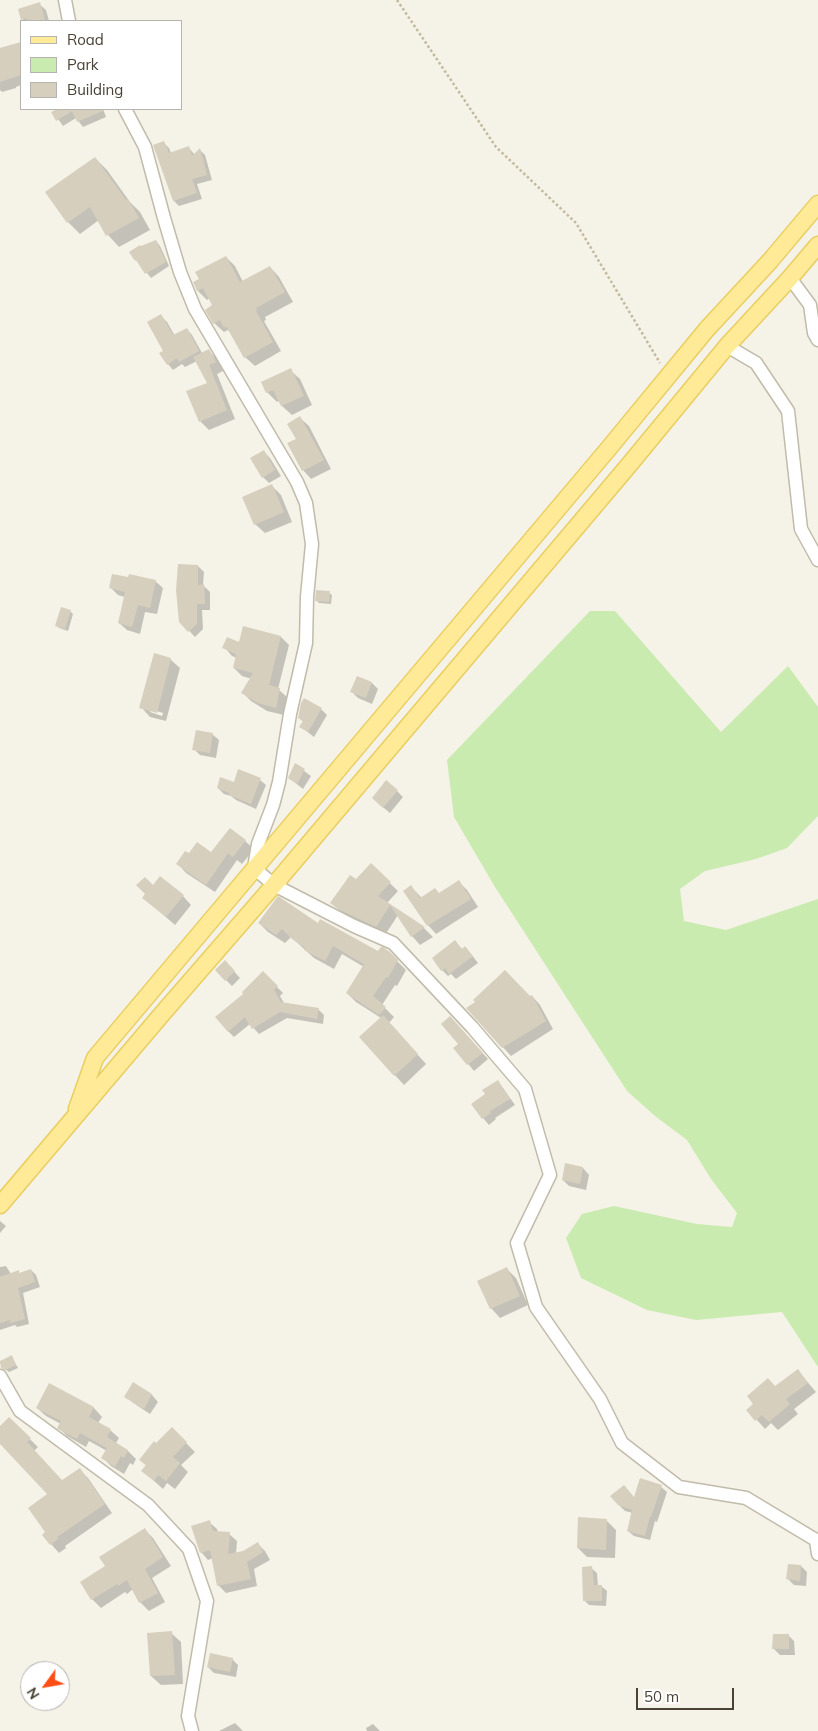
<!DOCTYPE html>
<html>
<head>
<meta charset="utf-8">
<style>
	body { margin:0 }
	#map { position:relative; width:818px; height:1731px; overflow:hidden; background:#f5f2e8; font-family:Mulish,sans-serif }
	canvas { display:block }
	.legend { position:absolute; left:20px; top:20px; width:162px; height:90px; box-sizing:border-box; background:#fff; border:1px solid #b6b4af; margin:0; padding:6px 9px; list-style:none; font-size:15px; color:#494336 }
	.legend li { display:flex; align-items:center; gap:10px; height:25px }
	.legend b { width:25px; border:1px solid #b6b4af }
	.north { position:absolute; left:20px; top:1661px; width:50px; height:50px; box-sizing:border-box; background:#fff; border:1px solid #b6b4af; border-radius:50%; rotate:238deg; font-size:14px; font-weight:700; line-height:20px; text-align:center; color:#494336 }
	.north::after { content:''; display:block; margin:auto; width:18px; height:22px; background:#ff4e15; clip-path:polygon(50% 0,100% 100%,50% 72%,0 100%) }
	.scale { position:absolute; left:636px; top:1688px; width:98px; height:22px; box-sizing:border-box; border:2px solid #494336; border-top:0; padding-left:6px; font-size:15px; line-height:18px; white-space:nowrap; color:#494336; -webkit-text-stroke:4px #fff; paint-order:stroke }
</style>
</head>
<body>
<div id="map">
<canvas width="818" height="1731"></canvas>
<ul class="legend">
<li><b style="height:6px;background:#ffeb97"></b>Road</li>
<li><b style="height:14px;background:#caebaf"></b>Park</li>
<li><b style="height:14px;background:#d7cfbd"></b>Building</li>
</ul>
<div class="north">N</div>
<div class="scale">50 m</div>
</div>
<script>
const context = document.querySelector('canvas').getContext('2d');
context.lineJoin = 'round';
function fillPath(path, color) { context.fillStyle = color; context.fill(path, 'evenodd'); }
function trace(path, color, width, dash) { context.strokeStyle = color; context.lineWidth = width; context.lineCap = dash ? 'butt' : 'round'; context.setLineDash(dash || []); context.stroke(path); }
const green = new Path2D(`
	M 590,611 L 615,611 L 721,732 L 788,666 L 818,707 L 818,816 L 787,848 L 756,859 L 705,871 L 680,889 L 684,921 L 726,930 L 818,899 L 818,1367 L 782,1312 L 696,1320 L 647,1310 L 581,1278 L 566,1238 L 582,1214 L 614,1206 L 697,1224 L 732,1227 L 737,1213 L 711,1179 L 687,1140 L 655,1116 L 627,1091 L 495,887 L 454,817 L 447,760 Z`);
const shadow = new Path2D(`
	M 39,4 L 46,10 L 49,21 L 25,21 L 22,19 Z
	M 21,43 L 21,85 L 16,87 L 16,88 L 2,92 L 0,90 L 0,49 Z
	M 59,109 L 103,109 L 106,117 L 83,127 L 76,118 L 63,126 L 53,112 Z
	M 163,142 L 169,148 L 171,153 L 188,147 L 195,155 L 200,150 L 205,155 L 212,180 L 197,184 L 202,199 L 179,206 L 174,201 Z
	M 95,158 L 107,170 L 130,202 L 140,212 L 150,230 L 119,247 L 108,235 L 99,220 L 80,234 L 68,222 L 47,193 Z
	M 156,241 L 160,246 L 169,266 L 151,278 L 140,264 L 141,248 Z
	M 226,257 L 235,266 L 243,282 L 270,267 L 279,277 L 293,302 L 265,317 L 266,320 L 264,321 L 281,351 L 255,366 L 245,357 L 233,335 L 228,330 L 224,332 L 214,323 L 214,306 L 210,298 L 207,300 L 198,291 L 201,279 Z
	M 161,316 L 167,322 L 175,336 L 187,329 L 192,335 L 202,353 L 208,350 L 217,359 L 223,371 L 217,374 L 235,419 L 209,430 L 200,421 L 209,383 L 197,361 L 185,367 L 182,364 L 173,370 L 168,364 Z
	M 290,370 L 300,379 L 312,405 L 292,415 L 282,406 L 280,400 L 277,402 L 267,392 Z
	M 300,418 L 309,426 L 331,469 L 311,479 L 303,470 L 297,439 Z
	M 264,452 L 270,458 L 281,476 L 269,483 L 263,477 Z
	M 272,486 L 281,495 L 292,522 L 265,533 L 255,524 Z
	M 198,566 L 204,572 L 203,585 L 210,592 L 210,610 L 202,610 L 203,629 L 195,637 L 180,621 Z
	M 155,581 L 163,588 L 157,614 L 145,612 L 140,634 L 127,630 L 119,623 L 125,597 L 118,595 L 111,588 Z
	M 329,593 L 332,595 L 331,604 L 319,603 L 316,600 Z
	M 70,611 L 73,614 L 68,631 L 59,628 L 56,625 Z
	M 281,637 L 289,645 L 278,689 L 288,698 L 284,715 L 267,711 L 251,701 L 243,693 L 252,679 L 242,676 L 234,668 L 237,658 L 232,656 L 224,647 Z
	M 170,659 L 180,668 L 166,721 L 150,717 L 141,707 ZM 150,709 L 163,713 L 162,716 L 150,712 Z
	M 357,677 L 372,683 L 378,689 L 372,704 L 358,698 L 351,691 Z
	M 321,709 L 327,715 L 314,737 L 301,727 L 304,722 L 299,718 Z
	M 212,734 L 219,740 L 216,758 L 200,755 L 194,749 Z
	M 296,765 L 311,776 L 303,789 L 289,778 Z
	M 260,780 L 266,785 L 256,809 L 236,800 L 231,796 L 224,794 L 218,788 L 234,783 Z
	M 397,791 L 403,797 L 390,813 L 379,804 Z
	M 245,841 L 254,849 L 242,864 L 237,860 L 215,892 L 186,873 L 178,864 L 211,854 Z
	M 371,865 L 398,891 L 387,903 L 424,928 L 433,937 L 420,945 L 412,936 L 398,915 L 385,935 L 348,917 L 332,903 Z
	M 459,882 L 467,890 L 478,907 L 436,934 L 428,925 L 405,891 L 411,887 L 422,898 L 440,894 Z
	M 153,886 L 183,896 L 191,905 L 175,925 L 144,898 Z
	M 259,923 L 319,925 L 379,953 L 389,953 L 406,970 L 397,986 L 395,985 L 382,1005 L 394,1017 L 389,1023 L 426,1064 L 404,1085 L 360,1037 L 381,1018 L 356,1002 L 347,993 L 364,967 L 342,954 L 334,969 L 314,958 L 291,937 L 285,943 L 268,932 Z
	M 455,942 L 462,949 L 471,954 L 478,963 L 456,979 L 451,974 L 448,976 L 442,970 Z
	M 231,968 L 240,978 L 232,986 L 226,980 Z
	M 263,973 L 283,993 L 280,996 L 284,1003 L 318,1009 L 324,1015 L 323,1024 L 287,1018 L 259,1034 L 250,1024 L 234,1037 L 228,1031 L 245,994 Z
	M 532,996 L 540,1005 L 553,1029 L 511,1056 L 468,1009 Z
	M 456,1024 L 488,1059 L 474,1071 L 455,1048 L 460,1044 Z
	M 497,1082 L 503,1088 L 515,1105 L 495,1118 L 496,1119 L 489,1125 L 483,1118 L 486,1094 Z
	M 566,1165 L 583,1168 L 589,1175 L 586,1190 L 569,1186 L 563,1180 Z
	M 0,1221 L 6,1226 L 0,1233 Z
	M 6,1266 L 11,1274 L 18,1272 L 20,1274 L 31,1270 L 36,1275 L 40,1287 L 23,1293 L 29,1324 L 17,1327 L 15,1325 L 0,1330 L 0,1267 Z
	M 507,1269 L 516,1278 L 528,1305 L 500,1318 L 491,1308 Z
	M 12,1357 L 18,1368 L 9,1372 L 2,1367 L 0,1362 Z
	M 798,1371 L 816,1392 L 794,1409 L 798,1414 L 778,1430 L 771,1423 L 765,1429 L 748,1410 Z
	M 133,1384 L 152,1395 L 158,1402 L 150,1414 L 132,1402 L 126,1396 Z
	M 50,1385 L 94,1408 L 102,1417 L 98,1423 L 110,1430 L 119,1438 L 116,1443 L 128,1451 L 136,1459 L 133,1465 L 130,1463 L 124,1474 L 111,1466 L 103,1458 L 107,1451 L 89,1441 L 86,1447 L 67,1436 L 59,1428 L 61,1424 L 46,1416 L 37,1408 Z
	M 9,1419 L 38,1447 L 34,1451 L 62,1482 L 79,1469 L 88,1478 L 112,1513 L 65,1546 L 66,1548 L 59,1553 L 51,1544 L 47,1533 L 49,1495 L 0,1443 L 0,1428 Z
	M 172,1429 L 195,1452 L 181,1465 L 188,1472 L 175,1489 L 167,1483 L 163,1489 L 143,1471 L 147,1466 L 140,1460 Z
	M 661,1487 L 667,1492 L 657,1522 L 655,1521 L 650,1540 L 634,1536 L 628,1531 L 633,1513 L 625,1511 L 619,1505 Z
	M 606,1520 L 616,1530 L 615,1558 L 587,1557 L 578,1548 Z
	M 209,1522 L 217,1529 L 218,1533 L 229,1534 L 237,1541 L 236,1554 L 244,1552 L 258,1544 L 265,1551 L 270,1560 L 254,1569 L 257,1586 L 226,1593 L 218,1585 L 213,1558 L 208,1560 L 201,1552 Z
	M 145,1530 L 153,1538 L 171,1566 L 152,1578 L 165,1602 L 149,1611 L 140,1602 L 133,1589 L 127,1594 L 125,1592 L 101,1608 L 92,1599 L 82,1582 L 107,1567 Z
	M 801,1566 L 807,1572 L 806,1586 L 794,1585 L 788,1579 Z
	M 591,1568 L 597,1573 L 598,1586 L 601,1586 L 607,1591 L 606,1606 L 589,1605 L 584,1600 Z
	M 171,1633 L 181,1642 L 183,1684 L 161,1685 L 151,1676 Z
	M 788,1635 L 794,1641 L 795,1655 L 780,1655 L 774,1649 Z
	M 232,1659 L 238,1665 L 236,1677 L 214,1673 L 208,1667 Z
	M 235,1723 L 243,1731 L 219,1731 Z
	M 373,1724 L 380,1731 L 367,1731 L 366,1728 Z`);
const building = new Path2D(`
	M 40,2 L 45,21 L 28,21 L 26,18 L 21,20 L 18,9 Z
	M 21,42 L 21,75 L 0,82 L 0,48 Z
	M 57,109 L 107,109 L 77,122 L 72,111 L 56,121 L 51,112 Z
	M 164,141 L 169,153 L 189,146 L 192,156 L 200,148 L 207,175 L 192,179 L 197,193 L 173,201 L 153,145 Z
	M 95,157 L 126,200 L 128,199 L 139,218 L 106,236 L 90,207 L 67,223 L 45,192 Z
	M 156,240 L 166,262 L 145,274 L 136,260 L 135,261 L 129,252 L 140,245 L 141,246 Z
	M 226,256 L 240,282 L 270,266 L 285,292 L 256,308 L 257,310 L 256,311 L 273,342 L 244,358 L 226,326 L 224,328 L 220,320 L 213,324 L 205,310 L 212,305 L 203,288 L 197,291 L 193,282 L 199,279 L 195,272 Z
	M 161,314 L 173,335 L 187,328 L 199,351 L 179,362 L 177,358 L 167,365 L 159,353 L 163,351 L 147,322 Z
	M 209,349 L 216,362 L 209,365 L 227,410 L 199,422 L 186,391 L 207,383 L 193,357 Z
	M 291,368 L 304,396 L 281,406 L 273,390 L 266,393 L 261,382 Z
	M 300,416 L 324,460 L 302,471 L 287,443 L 296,439 L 287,424 Z
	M 264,450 L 275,470 L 262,478 L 250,458 Z
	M 272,484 L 284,512 L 254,525 L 242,497 Z
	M 178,564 L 198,565 L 198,585 L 204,584 L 205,604 L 197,604 L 197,624 L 188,632 L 179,622 L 176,590 Z
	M 112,574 L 128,577 L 129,574 L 156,580 L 150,608 L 138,605 L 132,627 L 118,623 L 125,592 L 109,588 Z
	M 316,590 L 330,591 L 329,602 L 315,601 Z
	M 61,607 L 71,610 L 65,629 L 55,626 Z
	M 243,626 L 281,636 L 269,685 L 280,688 L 276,708 L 258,703 L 241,693 L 253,673 L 233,668 L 236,654 L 222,648 L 227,637 L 239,642 Z
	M 154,653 L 171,658 L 157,713 L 139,708 Z
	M 357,676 L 372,682 L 366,698 L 350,692 Z
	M 304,698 L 322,708 L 308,732 L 299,727 L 303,721 L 298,718 L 301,703 Z
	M 196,730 L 213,733 L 210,753 L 192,750 Z
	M 295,763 L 305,769 L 297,784 L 288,778 Z
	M 238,769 L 261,778 L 251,804 L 229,795 L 229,793 L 217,788 L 220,777 L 234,782 Z
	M 386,780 L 398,790 L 383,808 L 372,798 Z
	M 230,828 L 246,840 L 233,857 L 228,853 L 206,885 L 176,864 L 185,851 L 189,853 L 197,842 L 211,852 Z
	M 371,863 L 391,882 L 378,896 L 425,927 L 411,937 L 390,905 L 376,927 L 338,909 L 330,903 L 350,875 L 356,879 Z
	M 160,876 L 184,895 L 166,917 L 142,898 L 145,894 L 136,885 L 145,877 L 153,885 Z
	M 459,880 L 471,899 L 427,926 L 403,891 L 411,885 L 420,898 L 435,888 L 439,893 Z
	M 278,896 L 318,923 L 320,919 L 378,951 L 381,947 L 383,947 L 390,952 L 398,960 L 388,978 L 386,977 L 373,996 L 386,1007 L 379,1015 L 346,993 L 364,964 L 333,946 L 325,961 L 304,950 L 305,948 L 292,939 L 282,929 L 276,935 L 258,923 Z
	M 455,940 L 462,949 L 465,946 L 473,956 L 449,974 L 445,968 L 441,971 L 432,958 Z
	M 225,960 L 235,971 L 225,981 L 215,970 Z
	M 505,970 L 530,996 L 532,995 L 546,1021 L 502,1048 L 466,1008 L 475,1002 L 473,1000 Z
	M 263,971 L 278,986 L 274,990 L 281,1002 L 319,1008 L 317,1019 L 280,1012 L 252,1029 L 245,1017 L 228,1032 L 215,1017 L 243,994 L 242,992 Z
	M 383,1015 L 418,1054 L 394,1076 L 359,1037 Z
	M 450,1016 L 483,1053 L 467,1065 L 453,1048 L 458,1044 L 441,1024 Z
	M 498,1080 L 510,1099 L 490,1111 L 491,1113 L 482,1119 L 471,1104 L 485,1094 L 482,1090 Z
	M 565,1163 L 583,1167 L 580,1184 L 562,1180 Z
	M 507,1267 L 520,1296 L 490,1309 L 477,1281 Z
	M 31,1269 L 35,1282 L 18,1288 L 25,1319 L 10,1323 L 10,1320 L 0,1323 L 0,1277 L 19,1270 L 19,1273 Z
	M 12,1355 L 16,1365 L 5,1370 L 1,1368 L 0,1361 Z
	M 798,1369 L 808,1383 L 786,1399 L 790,1404 L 769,1422 L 762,1415 L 755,1421 L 746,1410 L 753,1404 L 747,1396 L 768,1378 L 775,1386 Z
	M 133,1382 L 152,1394 L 144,1409 L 124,1397 Z
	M 49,1383 L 94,1407 L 89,1417 L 111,1429 L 107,1437 L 128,1450 L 124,1458 L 121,1456 L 115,1467 L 101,1458 L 107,1448 L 80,1433 L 77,1439 L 58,1429 L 57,1428 L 61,1421 L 36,1408 Z
	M 9,1417 L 31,1438 L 27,1442 L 62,1480 L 80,1468 L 105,1504 L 57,1537 L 58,1539 L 50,1545 L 42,1535 L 45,1532 L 28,1508 L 47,1494 L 0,1444 L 0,1426 Z
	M 172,1427 L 187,1442 L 173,1457 L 180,1463 L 166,1481 L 158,1475 L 154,1481 L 141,1471 L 146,1465 L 139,1460 L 154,1441 L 156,1443 Z
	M 640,1478 L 662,1485 L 651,1517 L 650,1516 L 645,1536 L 627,1531 L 632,1510 L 618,1505 L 610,1496 L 624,1485 L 634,1497 Z
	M 578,1517 L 607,1519 L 606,1550 L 577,1548 Z
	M 210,1520 L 213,1531 L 230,1532 L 228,1554 L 243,1551 L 258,1542 L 263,1552 L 247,1562 L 251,1579 L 217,1586 L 210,1550 L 200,1553 L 191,1526 Z
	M 145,1528 L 163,1557 L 145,1569 L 158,1593 L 139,1603 L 127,1580 L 118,1586 L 117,1584 L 91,1600 L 80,1582 L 105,1566 L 99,1557 Z
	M 788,1564 L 801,1565 L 800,1581 L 786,1579 Z
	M 592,1566 L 594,1585 L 602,1585 L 602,1601 L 583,1601 L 582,1567 Z
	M 172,1631 L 175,1675 L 150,1676 L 147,1633 Z
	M 773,1634 L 789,1634 L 789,1649 L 772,1649 Z
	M 210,1653 L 233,1658 L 230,1672 L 207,1667 Z`);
const path = new Path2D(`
	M 397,0 L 496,147 L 576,223 L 660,363`);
const minor = new Path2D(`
	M 65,0 L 69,21
	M 125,109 L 145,147 L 164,218 L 180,272 L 195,309 L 297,482 L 306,503 L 312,544 L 307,597 L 306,643 L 290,714 L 279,782 L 273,805 L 258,844 L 254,868 L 274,885 L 354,926 L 393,943 L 472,1027 L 525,1089 L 550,1175 L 517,1243 L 536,1307 L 600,1399 L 622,1443 L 679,1487 L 746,1498 L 816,1540 L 818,1554
	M 790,278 L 810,305 L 814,333 L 818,340
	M 727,346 L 756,363 L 788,411 L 801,529 L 818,560
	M 0,1376 L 20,1411 L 148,1505 L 189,1549 L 207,1601 L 188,1716 L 192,1731`);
const major = new Path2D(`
	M 77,1109 L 95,1058 L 609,448 L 707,329 L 770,261 L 818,204
	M 0,1205 L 162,1014 L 274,885 L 629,465 L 727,346 L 790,278 L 818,245`);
fillPath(green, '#caebaf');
fillPath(shadow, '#0003');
fillPath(building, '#d7cfbd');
trace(minor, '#c1bbaa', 15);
trace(major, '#eacd61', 19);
trace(path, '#c3b99b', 2.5, [2.5, 2.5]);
trace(minor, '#fff', 12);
trace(major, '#ffeb97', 16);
</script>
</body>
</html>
